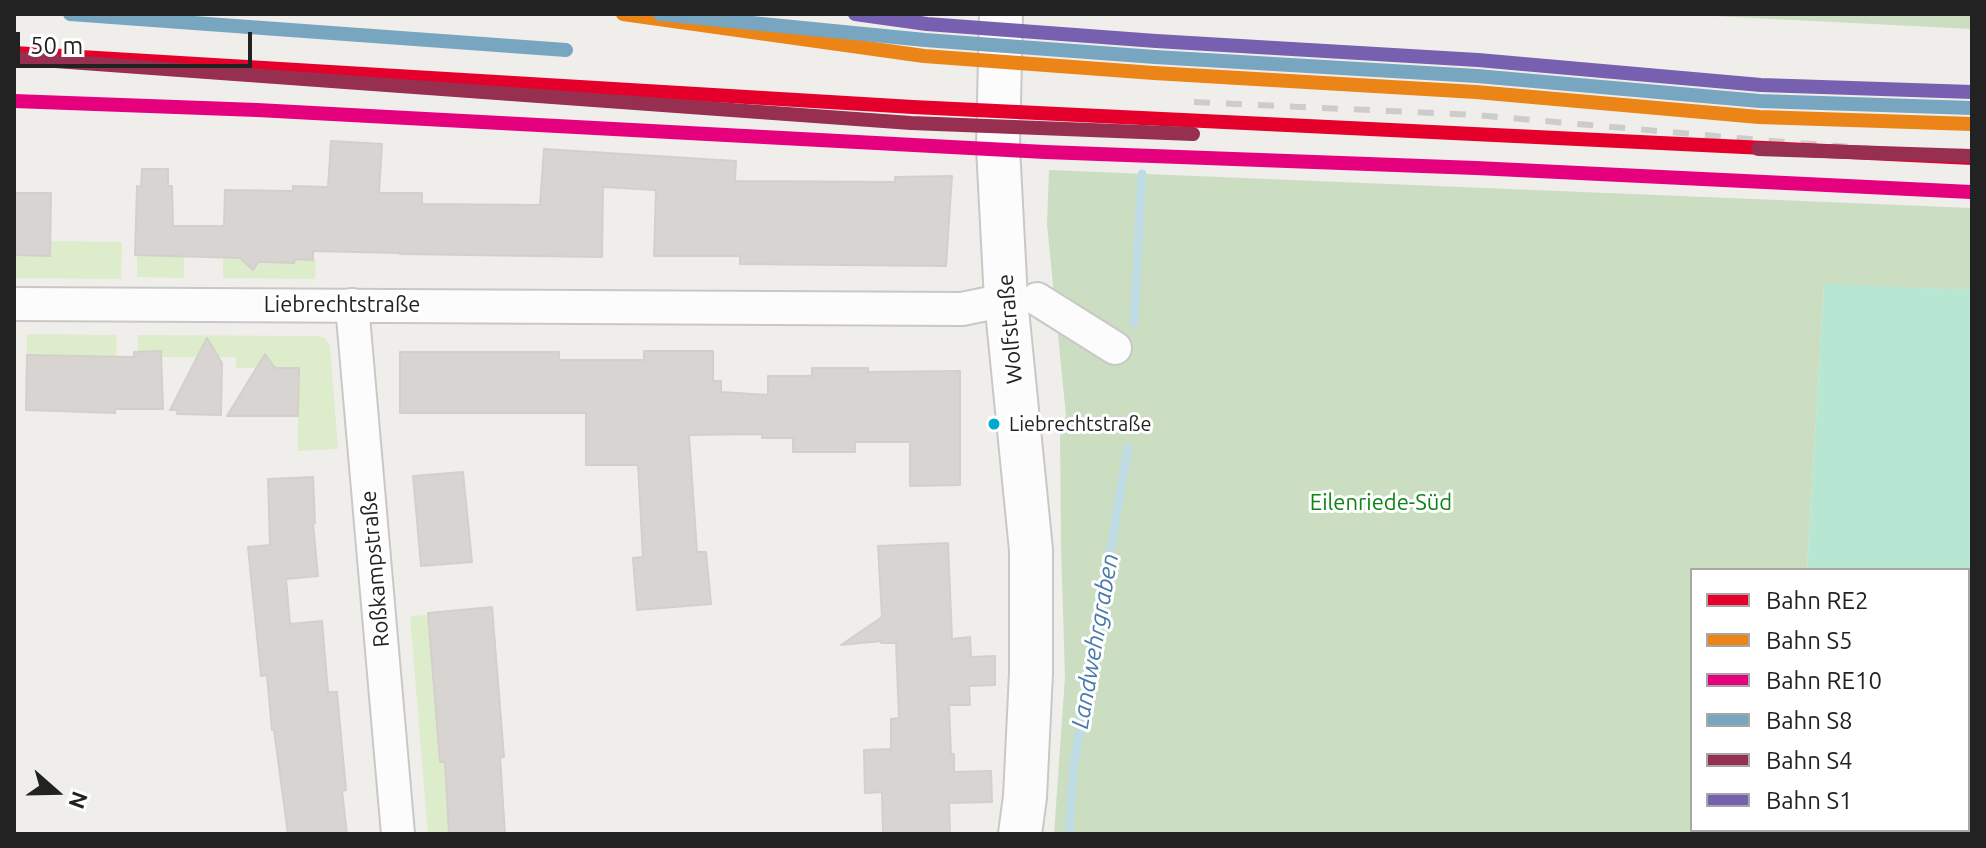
<!DOCTYPE html>
<html>
<head>
<meta charset="utf-8">
<style>
	body { margin:0 }
	#map { position:relative; width:1986px; height:848px; overflow:hidden; background:#f0eeeb; font-family:Ubuntu,sans-serif }
	canvas { display:block }
	.frame { position:absolute; inset:0; border:16px solid #222; pointer-events:none }
	.legend { position:absolute; left:1690px; top:568px; width:280px; height:264px; box-sizing:border-box; background:#fff; border:2px solid #a7a7a7; margin:0; padding:10px 14px; list-style:none; font-size:24px; color:#222 }
	.legend li { display:flex; align-items:center; gap:16px; height:40px }
	.legend b { width:40px; border:2px solid #a7a7a7 }
	.north { position:absolute; left:16px; top:752px; width:80px; height:80px; -webkit-text-stroke:6px #fff; paint-order:stroke; rotate:110deg; font-size:22px; font-weight:700; line-height:32px; text-align:center; color:#222 }
	.north::after { content:''; display:block; margin:auto; width:28px; height:36px; background:#222; clip-path:polygon(50% 0,100% 100%,50% 72%,0 100%) }
	.scale { position:absolute; left:16px; top:32px; width:236px; height:36px; box-sizing:border-box; border:4px solid #222; border-top:0; padding-left:10px; font-size:24px; line-height:28px; white-space:nowrap; color:#222; -webkit-text-stroke:6px #fff; paint-order:stroke }
</style>
</head>
<body>
<div id="map">
<canvas width="1986" height="848"></canvas>
<div class="frame"></div>
<ul class="legend">
<li><b style="height:10px;background:#e4002b"></b>Bahn RE2</li>
<li><b style="height:10px;background:#ec8518"></b>Bahn S5</li>
<li><b style="height:10px;background:#e5007d"></b>Bahn RE10</li>
<li><b style="height:10px;background:#78a6c0"></b>Bahn S8</li>
<li><b style="height:10px;background:#972f50"></b>Bahn S4</li>
<li><b style="height:10px;background:#7760b0"></b>Bahn S1</li>
</ul>
<div class="north">N</div>
<div class="scale">50 m</div>
</div>
<script>
const ctx = document.querySelector('canvas').getContext('2d');
ctx.lineJoin = 'round';
function fillPath(path, color) { ctx.fillStyle = color; ctx.fill(path, 'evenodd'); }
const poly = rows => new Path2D(rows.map(r => 'M' + r).join(''));
function trace(path, color, width, dash) { ctx.strokeStyle = color; ctx.lineWidth = width; ctx.lineCap = dash ? 'butt' : 'round'; ctx.setLineDash(dash || []); ctx.stroke(path); }
function write(font, color, halo, rows, align = 'center') {
  ctx.font = font + ' Ubuntu,sans-serif'; ctx.lineWidth = 6; ctx.setLineDash([]); ctx.textBaseline = 'middle'; ctx.strokeStyle = halo; ctx.fillStyle = color; for (const [text, x, y, turn = 0] of rows) {
    ctx.save(); ctx.translate(x, y); ctx.rotate((+turn || 0) * Math.PI / 180); ctx.textAlign = isNaN(turn) ? turn : align; if (halo) ctx.strokeText(text, 0, 0); ctx.fillText(text, 0, 0); ctx.restore();
  }
}
const grass = poly([
	[51,241,122,242,121,279,14,278,14,255,50,256],
	[137,255,184,256,184,278,137,277],
	[223,258,243,258,243,261,246,264,294,263,295,259,316,260,315,279,223,278],
	[27,334,117,335,116,356,27,355],
	[138,335,319,336,325,338,330,346,338,449,298,451,298,368,236,368,236,357,218,357,214,350,201,350,197,357,161,357,161,351,138,351],
	[428,615,462,760,446,789,449,834,428,834,410,616]
]);
const forest = poly([
	[1674,14,1972,14,1972,29],
	[1049,170,1972,208,1972,290,1824,285,1807,570,1692,570,1692,830,1968,830,1968,728,1972,728,1972,834,1054,834,1065,677,1061,546,1060,429,1066,416,1047,224]
]);
const pitch = poly([
	[1824,284,1972,290,1972,728,1968,728,1968,570,1807,570]
]);
const stream = poly([
	[1134,323,1142,174],
	[1069,834,1074,763,1128,448]
]);
const building = poly([
	[331,141,382,144,379,193,422,193,422,204,540,205,544,149,736,161,735,181,895,182,895,177,952,176,946,266,740,264,740,256,654,256,656,190,603,187,602,257,400,254,400,253,313,251,313,260,295,259,294,263,258,262,253,270,240,258,135,255,137,186,141,187,142,169,168,169,168,186,172,186,173,226,224,226,225,190,293,191,293,186,328,187,331,141],
	[14,193,51,193,50,256,14,255,14,193],
	[207,338,222,363,221,415,177,414,178,410,170,410,207,338],
	[161,351,163,409,115,409,115,413,26,410,27,355,134,357,134,352,161,351],
	[644,351,713,351,713,381,721,381,721,392,768,395,768,376,812,376,812,368,868,368,868,372,960,371,960,485,910,486,910,442,855,442,855,452,793,452,793,438,762,438,762,434,689,435,697,552,706,552,711,604,637,610,633,558,643,557,638,465,586,465,586,413,400,413,400,352,559,352,559,360,644,360,644,351],
	[265,354,275,368,299,368,298,416,227,416,265,354],
	[463,472,472,562,421,566,413,476,463,472],
	[313,477,315,523,313,523,318,576,286,579,290,624,322,621,328,692,337,692,346,790,342,791,347,834,288,834,274,730,272,730,267,675,261,676,248,547,270,545,268,479,313,477],
	[948,543,952,639,970,637,971,657,995,656,995,685,969,686,970,705,949,705,951,754,954,754,954,772,991,771,992,802,949,803,950,834,883,834,882,792,865,793,864,750,891,749,891,719,899,718,896,643,881,643,882,641,841,645,882,617,878,546,948,543],
	[492,607,504,757,500,757,505,834,449,834,445,762,440,762,428,613,492,607]
]);
const minor = poly([
	[1037,299,1115,348],
	[14,304,962,309,1006,300],
	[352,305,398,834]
]);
const tertiary = poly([
	[1001,14,998,147,1006,300,1031,550,1031,673,1025,797,1020,834]
]);
const rail = poly([
	[1194,102,1476,115,1772,141,1972,156]
]);
const rail1 = poly([
	[14,53,913,107,1972,158]
]);
const rail2 = poly([
	[623,14,924,56,1154,73,1476,92,1759,117,1972,124]
]);
const rail3 = poly([
	[14,101,257,110,1045,152,1476,168,1971,192]
]);
const rail4 = poly([
	[70,14,566,50],
	[660,14,925,40,1155,57,1477,76,1760,101,1972,108]
]);
const rail5 = poly([
	[14,58,911,123,1193,134],
	[1758,149,1971,156]
]);
const rail6 = poly([
	[855,14,927,24,1156,41,1478,60,1761,85,1972,92]
]);
const markers = [
	[994,424,7,"#00a9ce"]
];
const busNames = [
	["Liebrechtstraße",1009,424]
];
const streetNames = [
	["Liebrechtstraße",342,305],
	["Wolfstraße",1010,329,-95],
	["Roßkampstraße",375,569,-95]
];
const parkNames = [
	["Eilenriede-Süd",1381,503]
];
const waterNames = [
	["Landwehrgraben",1095,641,-80]
];
fillPath(grass, '#ddeccb');
fillPath(forest, '#cbdec1');
fillPath(pitch, '#b7e6d2');
trace(stream, '#bfdbe3', 9);
fillPath(building, '#d7d4d2');
trace(building, '#d3d0cc', 2);
trace(minor, '#c9c8c7', 36);
trace(tertiary, '#c9c8c7', 46);
trace(minor, '#fdfcfc', 32);
trace(tertiary, '#fdfcfc', 42);
trace(rail, '#ccc', 6, [16, 16]);
trace(rail1, '#e4002b', 14);
trace(rail2, '#ec8518', 14);
trace(rail3, '#e5007d', 14);
trace(rail4, '#78a6c0', 14);
trace(rail5, '#972f50', 14);
trace(rail6, '#7760b0', 14);
for (const [x, y, r, color] of markers) { const dot = new Path2D(); dot.arc(x, y, r, 0, 2 * Math.PI); ctx.fillStyle = color; ctx.fill(dot); trace(dot, '#fff', 3); }
write('20px', '#222', '#fff', busNames, 'left');
write('22px', '#222', '#fff', streetNames);
write('22px', '#0c8416', '#fff', parkNames);
write('italic 24px', '#4a7aab', '#fff', waterNames);
</script>
</body>
</html>
